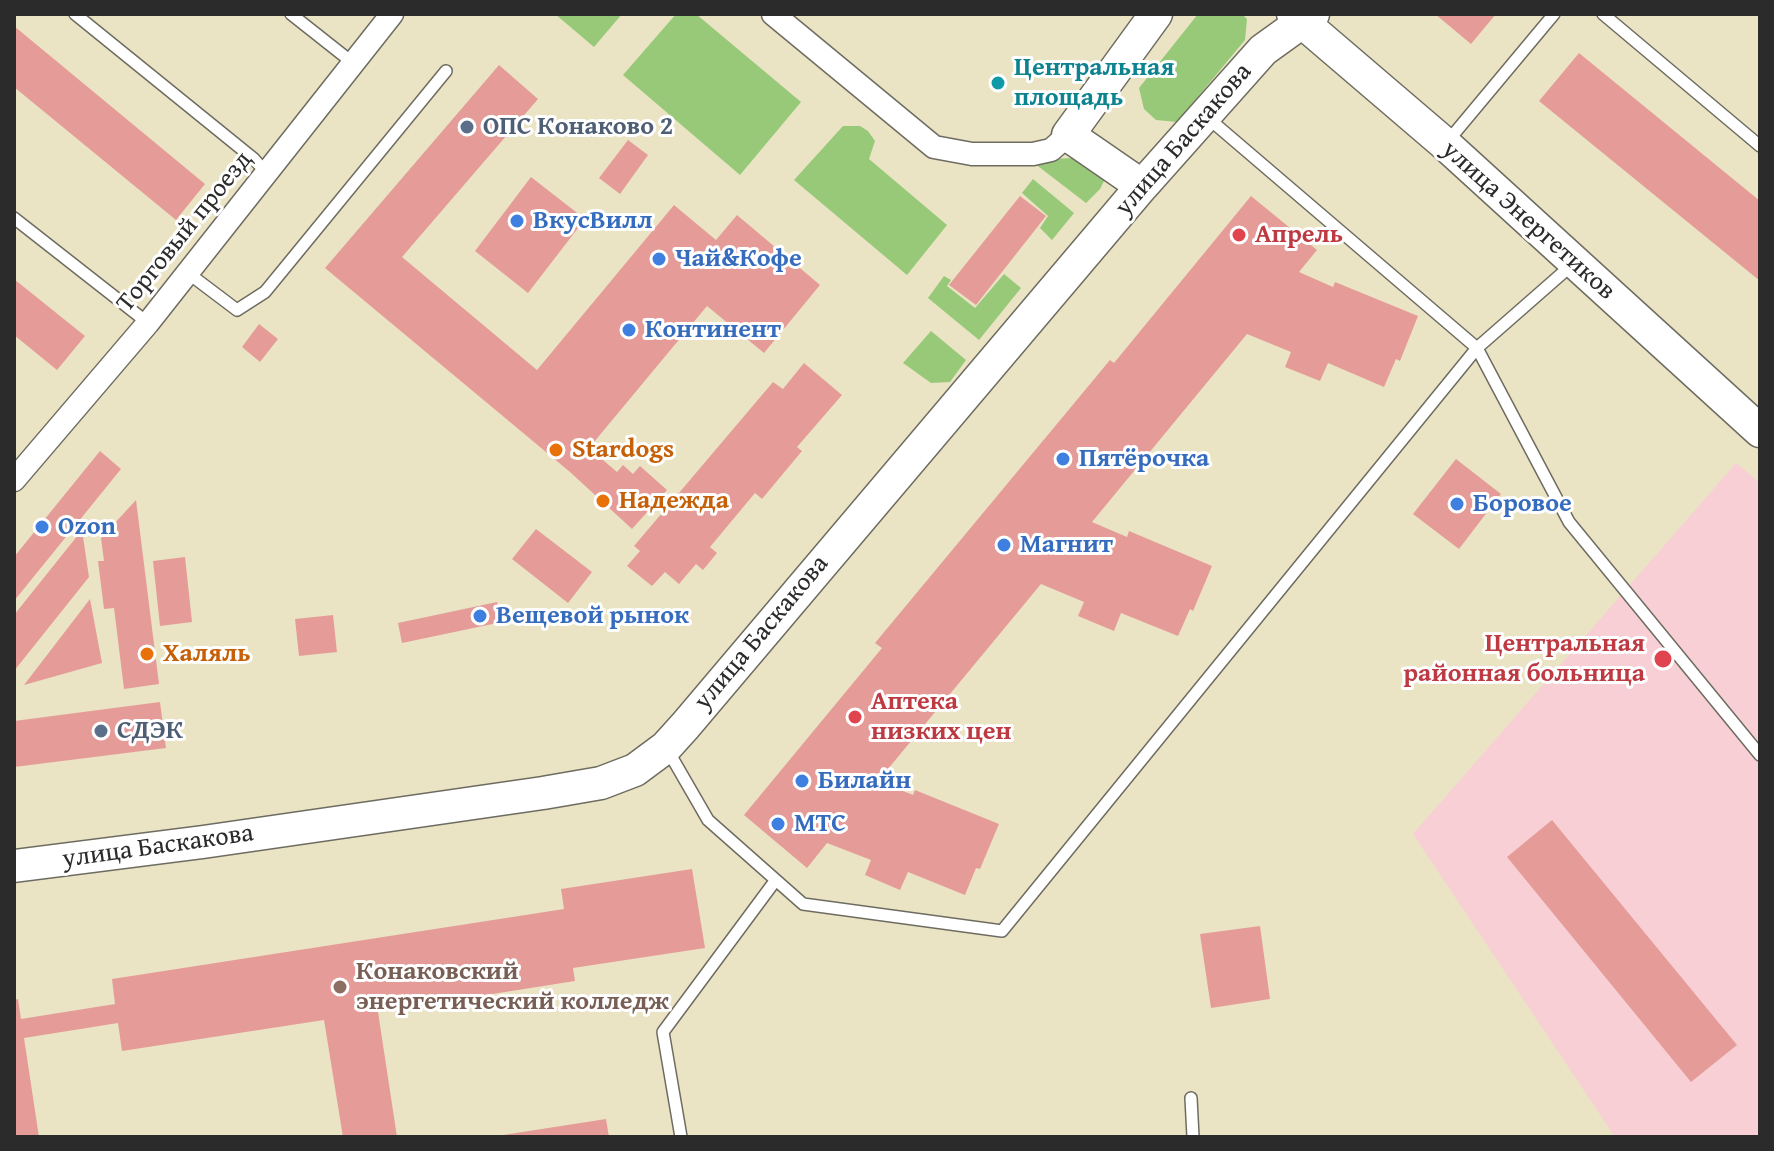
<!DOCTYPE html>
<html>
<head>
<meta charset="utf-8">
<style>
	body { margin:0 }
	#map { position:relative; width:1774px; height:1151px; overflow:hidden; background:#eae4c4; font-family:"Gentium Book Plus",serif }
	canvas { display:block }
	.frame { position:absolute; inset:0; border:16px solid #2b2b2b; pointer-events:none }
</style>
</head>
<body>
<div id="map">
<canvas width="1774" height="1151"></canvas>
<div class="frame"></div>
</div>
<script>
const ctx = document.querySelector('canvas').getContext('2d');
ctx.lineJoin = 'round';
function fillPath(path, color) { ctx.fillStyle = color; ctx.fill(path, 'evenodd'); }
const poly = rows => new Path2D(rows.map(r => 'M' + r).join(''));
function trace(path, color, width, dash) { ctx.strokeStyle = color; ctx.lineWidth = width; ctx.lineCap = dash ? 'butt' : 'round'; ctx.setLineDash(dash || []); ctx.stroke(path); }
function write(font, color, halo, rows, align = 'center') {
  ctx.font = font + ' "Gentium Book Plus",serif'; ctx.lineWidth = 6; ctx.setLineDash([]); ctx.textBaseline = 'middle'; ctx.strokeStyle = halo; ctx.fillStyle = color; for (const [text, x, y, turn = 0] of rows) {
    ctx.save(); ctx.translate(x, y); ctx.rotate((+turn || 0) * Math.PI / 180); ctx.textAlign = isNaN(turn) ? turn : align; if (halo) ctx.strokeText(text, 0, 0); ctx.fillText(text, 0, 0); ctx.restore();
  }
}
const built = poly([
	[1736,463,1760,483,1760,1137,1615,1137,1413,834]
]);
const green = poly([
	[555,14,622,14,594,47],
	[676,14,696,14,801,102,740,175,623,75],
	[1198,14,1242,14,1247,19,1245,40,1177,122,1156,120,1144,109,1139,88],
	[843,126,860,126,868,131,875,141,869,159,947,225,907,275,794,180],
	[1073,158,1105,179,1100,189,1086,203,1030,160],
	[1033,179,1074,213,1052,240,1040,228,1048,216,1022,193],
	[1004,274,1021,288,979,340,928,298,944,276,951,280,947,286,975,308],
	[931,331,966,360,950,382,931,383,903,363]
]);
const building = poly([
	[1435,14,1496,14,1471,44],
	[14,26,205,184,176,220,14,87],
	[1579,53,1760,201,1760,281,1539,101],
	[499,65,538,99,402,257,537,370,674,205,716,240,737,215,820,285,764,353,707,306,589,448,617,472,623,465,633,474,640,466,667,490,632,529,570,472,325,268],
	[628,140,648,155,620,194,599,178],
	[531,177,585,219,528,293,475,251],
	[1020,196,1046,216,976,305,949,285],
	[1251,196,1317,250,1299,272,1333,287,1335,282,1418,316,1400,361,1396,359,1384,387,1328,363,1320,381,1285,367,1291,352,1247,334,1092,522,1127,537,1129,531,1212,566,1193,611,1190,609,1178,636,1121,613,1114,631,1078,616,1084,602,1041,584,878,781,913,795,915,790,999,824,980,869,976,868,965,895,908,872,900,890,865,875,871,860,827,843,807,868,744,815,882,648,875,643,1110,360,1114,363],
	[14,279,85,336,57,370,14,335],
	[259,324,278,339,260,362,242,347],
	[804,363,842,395,797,447,802,451,762,499,755,493,710,547,717,553,703,570,696,564,679,584,665,572,652,586,627,566,640,551,634,546,773,382,783,389],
	[100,451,121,469,14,601,14,557],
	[1456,459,1501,494,1459,549,1413,514],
	[136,500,159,684,124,689,114,608,104,609,98,561,104,561,101,538],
	[536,529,592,572,568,603,512,559],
	[82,530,89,577,14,671,14,615],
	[185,557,192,622,160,626,153,561],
	[90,599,102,663,24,685],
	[497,602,502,622,402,643,398,623],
	[333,615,337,652,299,656,295,619],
	[160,702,166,748,14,767,14,721],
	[1552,820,1737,1045,1691,1082,1507,857],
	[692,869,705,948,573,968,575,981,378,1012,397,1137,343,1137,324,1020,122,1051,118,1023,24,1038,39,1137,14,1137,14,1000,18,999,21,1019,115,1004,112,979,564,909,561,889],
	[1260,926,1270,999,1211,1008,1200,934],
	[606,1119,609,1137,503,1137,503,1135]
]);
const lane = poly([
	[75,14,254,159,268,175],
	[291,14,353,63],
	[1603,14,1760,146],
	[1208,118,1477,348,1569,522,1760,755],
	[1448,141,1554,14],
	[14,218,148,323],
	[188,273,237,310,265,292,446,71],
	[667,749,708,820,803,904,1002,931,1477,348,1574,263],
	[1191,1098,1193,1137],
	[681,1137,663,1032,775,881]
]);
const street = poly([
	[773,14,934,147,972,154,1033,154,1051,150,1068,135],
	[14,480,148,323,392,14]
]);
const secondary = poly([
	[1293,14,1445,144,1760,431],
	[1142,186,1068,135,1156,14],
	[14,866,203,842,543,793,601,783,635,770,666,747,685,726,1142,186,1263,50,1313,14]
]);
const markers = [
	[998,83,8,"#0f9aa8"],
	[467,127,8,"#5c6f8a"],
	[517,221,8,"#3f7fe0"],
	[1239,235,8,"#e0444e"],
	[659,259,8,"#3f7fe0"],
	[629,330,8,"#3f7fe0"],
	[556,450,8,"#e8710a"],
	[1063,459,8,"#3f7fe0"],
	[603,501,8,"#e8710a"],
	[1457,504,8,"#3f7fe0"],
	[42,527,8,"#3f7fe0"],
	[1004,545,8,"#3f7fe0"],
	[480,616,8,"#3f7fe0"],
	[147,654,8,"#e8710a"],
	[1663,659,10,"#e0444e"],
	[855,717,8,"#e0444e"],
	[101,731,8,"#5c6f8a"],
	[802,781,8,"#3f7fe0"],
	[778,824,8,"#3f7fe0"],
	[340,987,8,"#8d6e63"]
];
const cultureNames = [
	["Центральная",1014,68],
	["площадь",1014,98]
];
const serviceNames = [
	["ОПС Конаково 2",483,127],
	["СДЭК",117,731]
];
const streetNames = [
	["улица Баскакова",1184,140,-49],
	["улица Энергетиков",1528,221,42],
	["Торговый проезд",185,232,-51],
	["улица Баскакова",762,633,-50],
	["улица Баскакова",158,847,-8]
];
const shopNames = [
	["ВкусВилл",533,221],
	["Чай&Кофе",675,259],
	["Континент",645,330],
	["Пятёрочка",1079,459],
	["Боровое",1473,504],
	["Ozon",58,527],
	["Магнит",1020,545],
	["Вещевой рынок",496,616],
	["Билайн",818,781],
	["МТС",794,824]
];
const healthNames = [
	["Апрель",1255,235],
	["Центральная",1645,644,"right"],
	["районная больница",1645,674,"right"],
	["Аптека",871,702],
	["низких цен",871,732]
];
const foodNames = [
	["Stardogs",572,450],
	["Надежда",619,501],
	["Халяль",163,654]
];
const educationNames = [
	["Конаковский",356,972],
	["энергетический колледж",356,1002]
];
fillPath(built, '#f7cfd5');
fillPath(green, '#97c979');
fillPath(building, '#e59c99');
trace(lane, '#6e6c61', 14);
trace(street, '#6e6c61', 25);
trace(secondary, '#6e6c61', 35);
trace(lane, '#fff', 11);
trace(street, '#fff', 22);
trace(secondary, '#fff', 32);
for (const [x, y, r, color] of markers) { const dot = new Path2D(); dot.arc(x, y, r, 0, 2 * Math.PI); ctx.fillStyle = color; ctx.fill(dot); trace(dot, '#fff', 3); }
write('bold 26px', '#0d838f', '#fff', cultureNames, 'left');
write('bold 26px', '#4e5e75', '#fff', serviceNames, 'left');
write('26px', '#2b2b2b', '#fff', streetNames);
write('bold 26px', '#366cbe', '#fff', shopNames, 'left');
write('bold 26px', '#be3a42', '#fff', healthNames, 'left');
write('bold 26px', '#c56008', '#fff', foodNames, 'left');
write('bold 26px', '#785e54', '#fff', educationNames, 'left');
</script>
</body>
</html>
